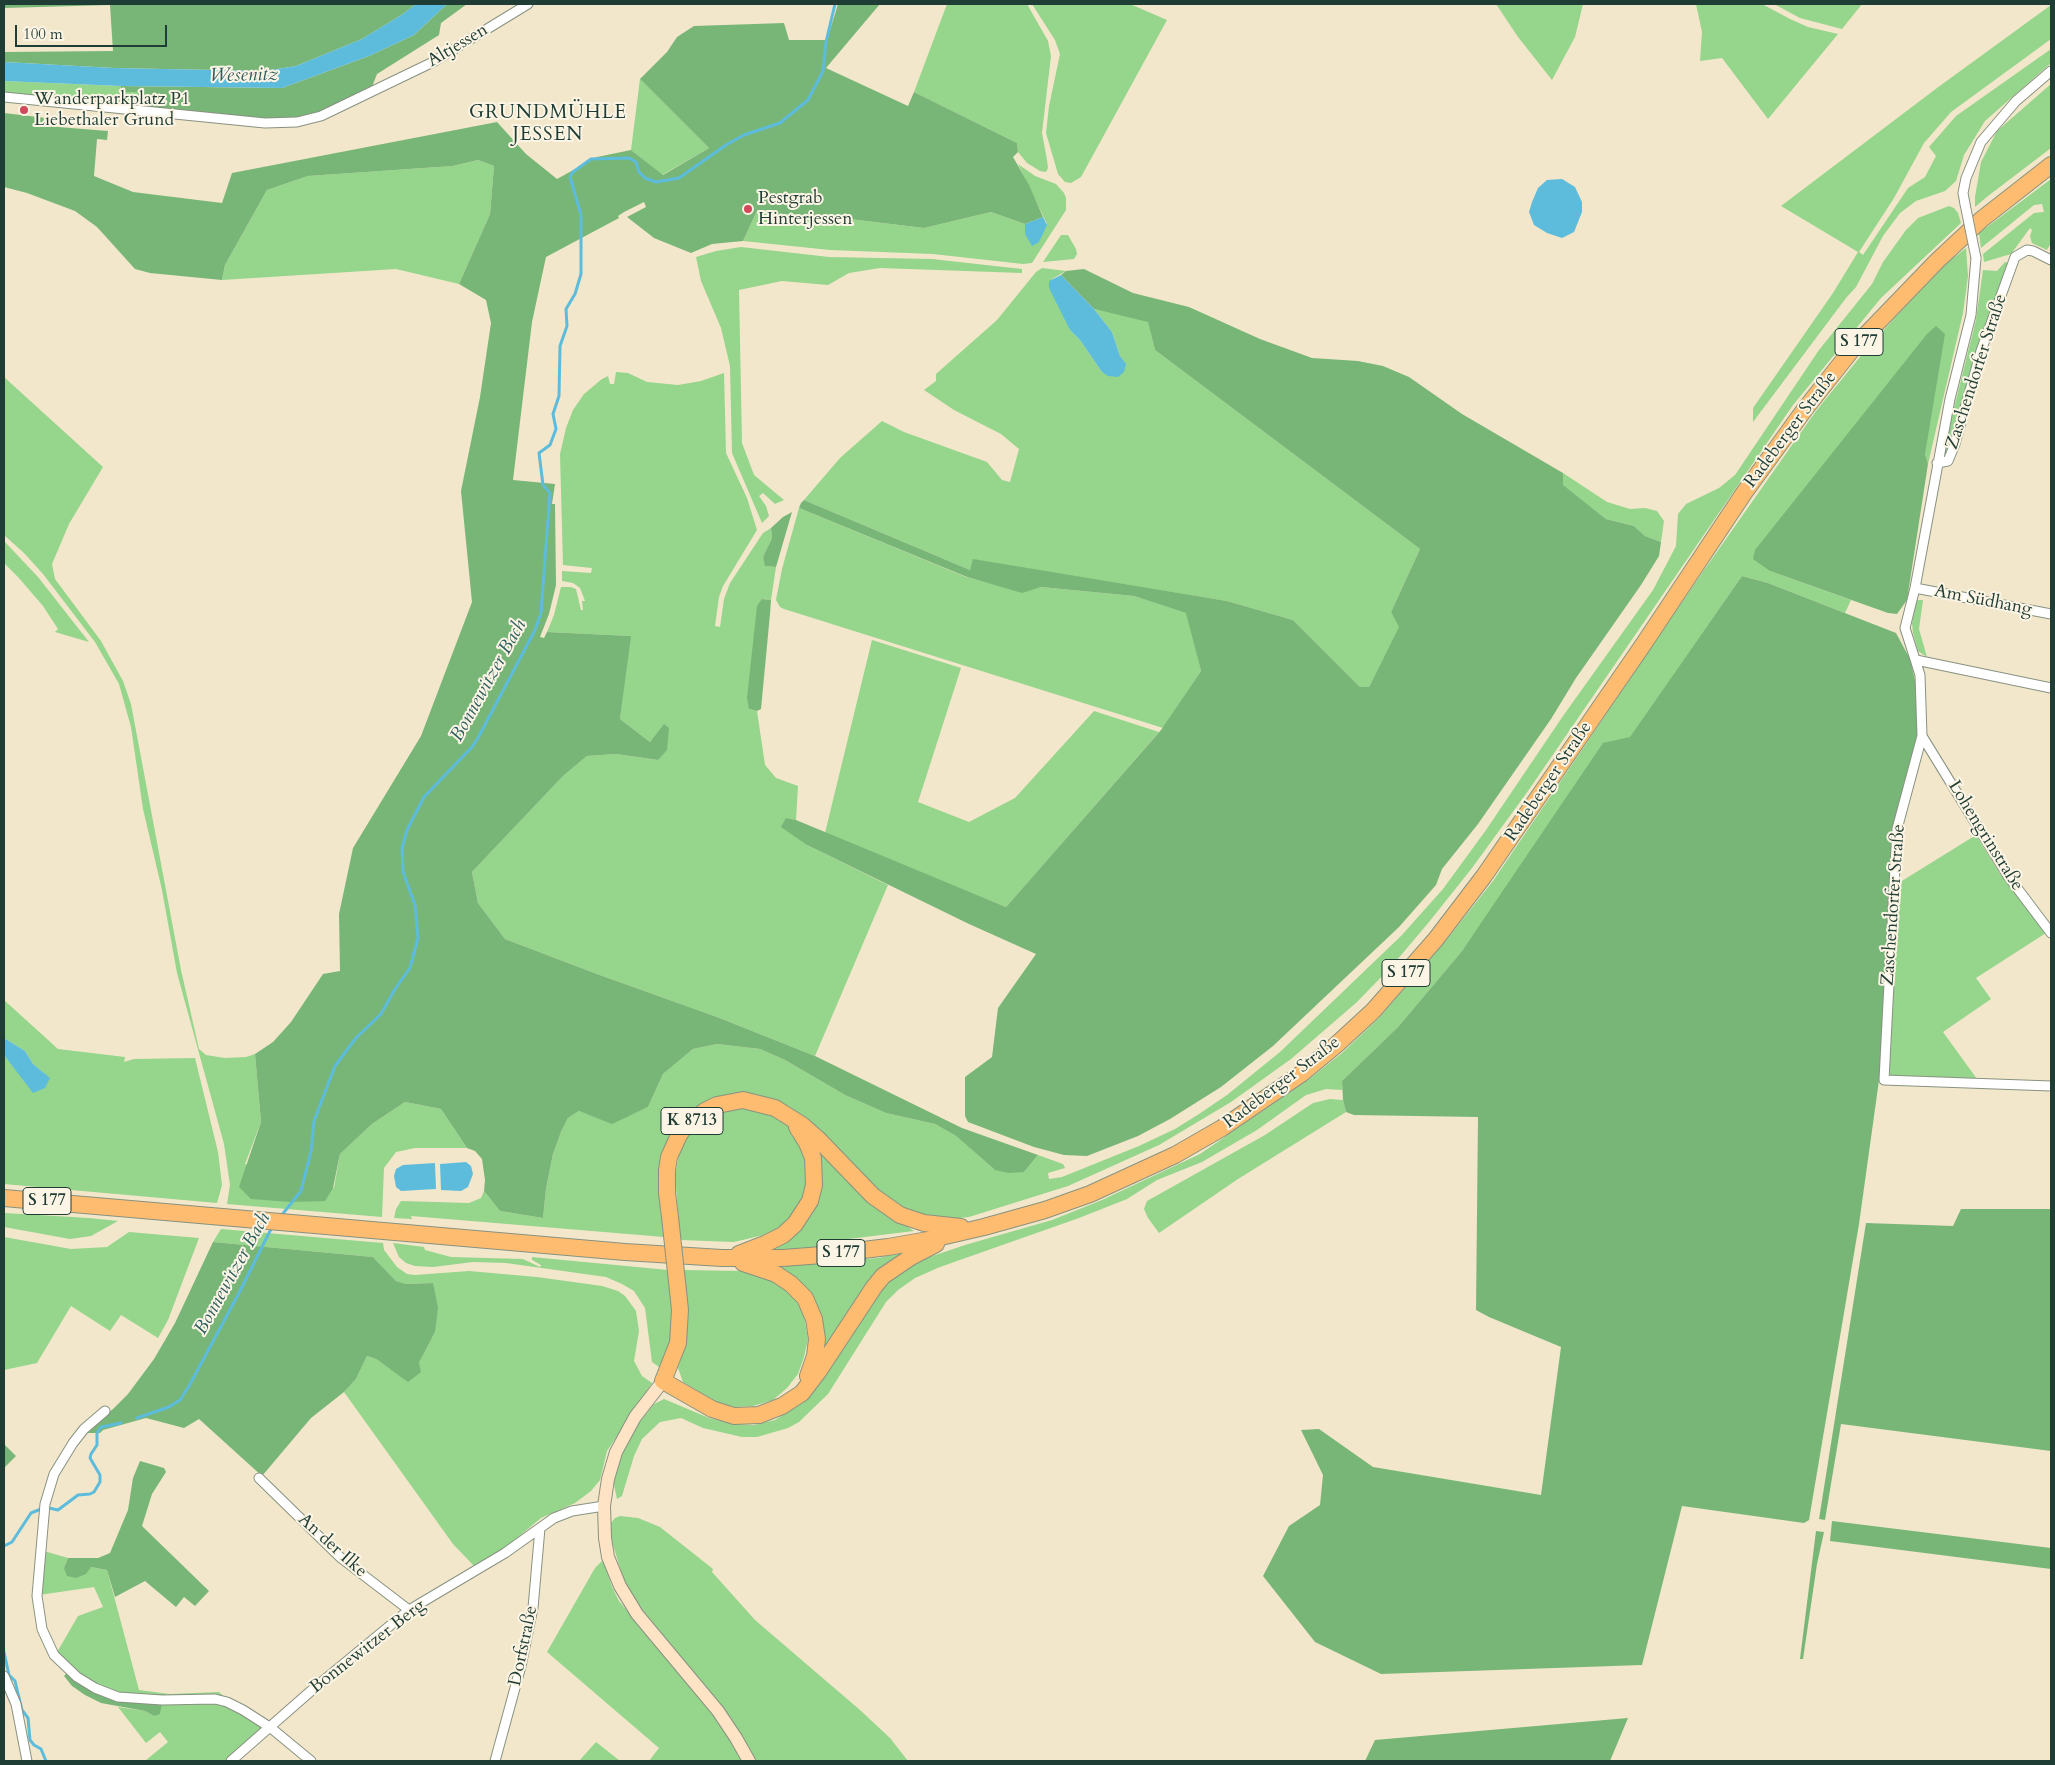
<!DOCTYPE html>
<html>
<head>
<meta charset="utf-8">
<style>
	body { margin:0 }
	#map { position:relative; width:2055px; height:1765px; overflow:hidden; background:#f2e7cb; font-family:Cardo,serif }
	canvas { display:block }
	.frame { position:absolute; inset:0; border:5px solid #1f3d34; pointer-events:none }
	.scale { position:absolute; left:15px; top:25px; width:152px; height:22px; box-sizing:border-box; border:2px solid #1f3d34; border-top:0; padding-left:6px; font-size:15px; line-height:18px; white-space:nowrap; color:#1f3d34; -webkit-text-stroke:4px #fcf5e5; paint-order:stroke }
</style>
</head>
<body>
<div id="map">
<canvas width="2055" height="1765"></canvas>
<div class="frame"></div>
<div class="scale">100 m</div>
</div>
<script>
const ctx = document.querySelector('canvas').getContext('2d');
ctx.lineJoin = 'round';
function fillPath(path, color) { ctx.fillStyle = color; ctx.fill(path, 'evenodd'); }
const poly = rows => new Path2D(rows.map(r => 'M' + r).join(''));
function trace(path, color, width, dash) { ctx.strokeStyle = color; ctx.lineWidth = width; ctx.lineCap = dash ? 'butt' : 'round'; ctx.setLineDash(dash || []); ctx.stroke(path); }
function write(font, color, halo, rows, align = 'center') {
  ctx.font = font + ' Cardo,serif'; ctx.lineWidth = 4; ctx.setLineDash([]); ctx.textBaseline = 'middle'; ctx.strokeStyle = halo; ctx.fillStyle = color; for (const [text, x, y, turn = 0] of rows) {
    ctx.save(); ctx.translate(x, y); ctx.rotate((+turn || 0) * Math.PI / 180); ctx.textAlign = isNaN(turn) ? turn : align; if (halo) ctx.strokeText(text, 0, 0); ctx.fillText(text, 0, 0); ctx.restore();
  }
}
const green = poly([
	[947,4,1027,4,1048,41,1051,56,1042,133,1047,160,1048,168,1046,172,1040,171,1027,163,1018,152,1017,143,914,92],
	[1032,4,1130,4,1167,20,1081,177,1071,183,1065,182,1058,174,1046,133,1049,106,1060,54,1055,40],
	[1496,4,1583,4,1575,37,1552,80,1518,37],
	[1696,4,1762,4,1790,19,1808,27,1838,34,1768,119,1722,58,1700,61,1702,32],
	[1774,4,1862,4,1842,29,1800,18],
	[2051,5,2051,39,1951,112,1924,143,1894,198,1859,252,1863,255,1908,188,1925,177,1936,156,1929,147,1956,116,2051,49,2051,63,1985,121,1964,155,1956,181,1945,191,1916,201,1900,213,1883,236,1856,287,1846,298,1753,422,1753,408,1833,293,1858,252,1781,206,1937,88],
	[640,79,709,148,662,175,631,150],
	[4,81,121,86,120,92,139,92,138,106,6,93,4,93],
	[2051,84,2051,148,1988,196,1975,207,1975,197,1981,162,1997,131],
	[478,160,494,166,490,214,459,284,396,269,222,280,225,265,267,190,308,176,453,166],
	[1018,164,1035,176,1056,184,1064,193,1066,198,1066,210,1032,263,1023,264,933,254,830,250,743,241,756,213,825,216,924,228,991,212,1025,224,1025,234,1047,224],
	[2051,179,2051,243,2047,250,2032,243,2030,236,2032,230,2030,228,2011,254,1984,262,1983,254,2034,213,2044,212,2042,204,2034,205,1981,248,1979,233],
	[1949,206,1954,208,1958,213,1961,223,1881,298,1793,405,1528,791,1472,868,1429,922,1391,967,1357,1002,1291,1059,1231,1102,1159,1145,1068,1186,969,1217,941,1220,907,1210,891,1202,810,1122,790,1107,761,1096,745,1095,686,1117,660,1192,664,1237,411,1216,412,1219,394,1218,396,1209,401,1201,469,1203,481,1198,484,1191,500,1211,543,1218,546,1189,553,1154,561,1132,568,1118,579,1111,612,1123,648,1107,663,1074,693,1049,717,1044,760,1049,785,1060,845,1095,886,1113,935,1124,956,1136,995,1170,1024,1172,1038,1155,1063,1164,1065,1168,1048,1173,1049,1179,1062,1177,1139,1146,1175,1129,1199,1114,1227,1095,1280,1052,1401,936,1443,889,1486,830,1563,716,1653,590,1676,546,1678,514,1686,504,1719,488,1735,475,1819,350,1872,284,1883,262,1906,230,1918,218],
	[1061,235,1068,235,1076,249,1077,254,1074,259,1043,262],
	[741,247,829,257,932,259,1022,269,1022,273,880,268,849,273,828,285,782,281,739,290,742,443,754,475,784,500,775,504,763,493,759,496,766,506,769,516,762,523,732,453,730,366,721,328,701,281,696,257,716,251],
	[1966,248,1968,276,1963,313,1928,464,1925,454,1770,571,1851,600,1845,613,1768,583,1742,576,1630,738,1502,894,1462,951,1398,1027,1342,1081,1342,1090,1326,1089,1306,1095,1257,1130,1202,1162,1157,1180,1127,1199,1079,1218,940,1267,915,1278,898,1290,886,1302,828,1394,799,1422,788,1428,757,1437,742,1437,703,1428,681,1418,660,1422,642,1439,634,1456,622,1496,617,1499,613,1480,623,1452,634,1429,654,1404,664,1399,709,1418,734,1424,754,1425,775,1420,804,1402,815,1389,882,1287,909,1264,965,1245,1052,1220,1102,1200,1200,1154,1308,1080,1342,1053,1379,1018,1444,943,1493,881,1702,573,1816,411,1864,352,1901,311,1947,263],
	[2005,262,2008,263,1945,456,1942,456,1976,320,1983,270,1997,271],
	[1042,268,1066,271,1052,279,1070,330,1080,340,1102,372,1125,364,1120,356,1112,332,1094,309,1148,321,1155,350,1420,549,1391,612,1400,626,1369,687,1360,687,1293,620,1227,601,974,560,970,570,804,500,840,458,882,421,904,432,987,462,1002,480,1010,482,1019,449,1001,434,954,410,924,390,936,381,936,374,997,320,1036,272],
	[616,372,628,373,647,382,678,385,701,381,724,373,726,453,747,498,757,530,723,586,719,597,715,626,720,627,724,599,730,583,763,533,771,528,772,538,763,557,766,566,776,567,771,600,762,599,749,709,757,711,765,765,776,778,798,786,796,820,786,818,807,845,888,885,815,1056,717,1017,597,974,505,939,478,903,472,872,563,776,587,756,616,754,658,760,664,725,650,742,620,719,630,636,547,632,554,615,561,587,571,587,576,589,581,610,583,610,582,601,585,601,580,588,573,583,562,581,562,571,591,573,592,568,563,565,560,454,566,428,573,410,584,394,602,379,608,376,610,384,614,384],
	[4,377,103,467,69,524,52,564,55,579,101,641,123,681,131,704,181,970,199,1049,206,1055,225,1058,246,1057,255,1054,261,1122,245,1164,334,1188,340,1154,372,1124,405,1102,441,1109,467,1148,415,1148,396,1152,384,1168,382,1217,227,1204,230,1185,224,1144,177,973,162,890,143,809,131,727,119,684,95,642,43,574,24,553,4,535],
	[1563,473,1607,502,1630,509,1645,508,1657,511,1664,521,1661,542,1645,536,1634,526,1606,519,1562,485],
	[799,508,966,577,1022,592,1041,587,1134,596,1187,613,1201,671,1163,728,784,609,780,607,776,600,782,569],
	[4,541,38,577,89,642,55,632,58,629,43,606,18,577,4,563],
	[1916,600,1923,600,1919,629,1927,657,1918,651,1913,633,1912,623],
	[872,640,961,668,918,802,969,822,1015,798,1094,711,1159,732,1006,907,825,833],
	[1976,835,2000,874,2046,933,1976,978,1991,999,1943,1032,1977,1079,1889,1076,1887,1075,1897,884],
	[4,1000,58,1049,125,1057,124,1062,134,1059,195,1058,218,1152,222,1185,217,1203,4,1184,4,1055,17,1071,45,1074,33,1064,25,1051,4,1038],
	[1330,1099,1343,1100,1346,1112,1238,1179,1159,1233,1148,1218,1144,1209,1147,1201,1265,1135,1313,1103],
	[752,1107,778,1118,790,1127,805,1156,806,1186,803,1200,791,1219,772,1233,734,1242,680,1240,675,1175,679,1155,684,1141,694,1129,710,1116,726,1109],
	[813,1144,905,1225,914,1231,832,1241,824,1248,766,1251,800,1230,811,1216,817,1202],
	[4,1213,89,1218,118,1221,91,1236,70,1239,4,1227],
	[221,1229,383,1243,384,1250,397,1267,407,1274,415,1275,469,1271,537,1277,602,1286,618,1291,625,1296,636,1311,639,1331,634,1361,642,1376,652,1383,607,1451,600,1480,591,1491,575,1503,541,1518,505,1548,474,1566,453,1544,344,1392,356,1379,367,1356,376,1359,390,1369,419,1363,435,1332,433,1283,406,1284,396,1281,373,1257,213,1242],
	[129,1232,199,1238,168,1320,158,1338,121,1315,110,1331,71,1306,37,1363,4,1370,4,1237,71,1249,107,1247],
	[393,1243,424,1247,425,1250,451,1257,523,1259,540,1267,541,1265,532,1260,532,1257,668,1270,672,1309,672,1340,663,1366,659,1367,652,1362,645,1308,634,1291,622,1284,606,1277,506,1263,473,1262,433,1267,415,1266,406,1263,399,1257],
	[902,1253,902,1255,822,1357,823,1337,775,1267,878,1258],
	[683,1270,740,1271,767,1278,777,1283,795,1298,804,1316,808,1339,804,1357,798,1374,787,1388,773,1400,753,1406,734,1407,717,1402,683,1382,678,1368,687,1340,687,1311],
	[620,1516,638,1518,660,1527,713,1569,712,1572,755,1620,860,1710,890,1738,908,1761,755,1761,722,1708,640,1607,624,1581,610,1535,611,1523,615,1518],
	[44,1551,68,1558,64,1568,91,1567,107,1570,139,1690,170,1694,219,1692,228,1700,118,1695,79,1675,56,1654,78,1616,103,1607,94,1587,39,1595],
	[603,1560,612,1587,619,1601,713,1714,729,1737,742,1761,649,1761,659,1748,547,1652,595,1568],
	[195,1701,226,1704,261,1725,261,1730,225,1761,145,1761,168,1742,160,1732,146,1743,118,1707,145,1711,154,1716,162,1703],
	[596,1742,620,1761,579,1761]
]);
const forest = poly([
	[4,4,416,4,403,14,362,39,296,66,265,71,114,68,4,62,4,52,113,51,110,5,4,8],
	[447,4,467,4,441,23,439,35,377,74,372,87,320,112,297,118,266,119,138,106,138,92,120,92,121,86,282,88,369,56,414,35],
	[838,4,880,4,826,68,908,106,914,92,1017,143,1018,152,1013,157,1029,185,1043,217,1025,224,991,212,924,228,825,216,756,213,743,241,712,244,691,253,654,238,627,217,646,207,644,202,624,212,618,216,619,218,546,257,532,322,513,480,555,484,552,504,555,504,556,585,549,614,540,637,544,638,547,632,631,636,620,719,650,742,664,724,669,728,667,750,658,760,616,754,587,756,563,776,472,872,478,903,505,939,597,974,717,1017,815,1056,962,1128,1038,1155,1024,1172,1008,1173,995,1170,956,1136,935,1124,886,1113,845,1095,785,1060,760,1049,717,1044,693,1049,663,1074,648,1107,612,1124,579,1111,568,1118,561,1132,553,1154,546,1189,543,1218,500,1211,484,1191,485,1180,482,1159,475,1151,467,1148,441,1109,405,1102,372,1124,340,1154,333,1188,325,1201,290,1202,251,1199,239,1187,261,1122,255,1054,273,1042,291,1022,323,974,340,971,339,914,353,848,421,736,472,602,461,491,480,397,491,323,486,300,459,284,490,214,494,166,478,160,453,166,308,176,267,190,225,265,222,280,150,273,135,269,97,227,75,211,27,193,4,187,4,113,46,118,46,126,108,131,107,140,97,139,94,176,133,192,222,203,232,173,497,122,526,154,557,179,597,157,631,150,663,175,709,148,640,79,667,52,677,37,694,26,784,23,789,40,827,40],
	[1084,269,1133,293,1189,307,1260,339,1312,358,1358,361,1383,366,1409,377,1462,414,1563,473,1563,485,1606,519,1634,526,1645,536,1661,542,1659,556,1641,585,1576,678,1551,719,1478,824,1442,869,1436,885,1399,927,1273,1046,1221,1087,1170,1119,1138,1136,1087,1156,1064,1155,1034,1147,968,1122,965,1116,965,1077,992,1057,998,1008,1036,954,969,924,807,845,781,827,786,818,796,820,1006,907,1161,730,1201,671,1186,613,1134,596,1041,587,1022,593,967,577,799,508,801,503,804,500,970,570,973,559,1227,601,1293,620,1360,687,1369,687,1399,627,1391,612,1420,549,1155,350,1148,322,1094,309,1061,275,1066,271],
	[1936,326,1945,334,1925,454,1928,464,1907,600,1897,614,1888,613,1770,571,1753,559,1755,550,1927,334],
	[792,512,776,567,765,566,763,557,772,538,771,528,783,517],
	[1742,576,1768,583,1896,633,1910,659,1918,693,1918,733,1895,829,1880,1073,1859,1224,1809,1520,1804,1523,1682,1506,1642,1665,1381,1674,1315,1642,1263,1576,1289,1526,1320,1505,1323,1475,1301,1430,1319,1429,1373,1467,1541,1495,1561,1347,1489,1317,1476,1310,1478,1117,1354,1115,1346,1112,1343,1100,1342,1081,1398,1027,1462,951,1603,743,1630,737],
	[762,599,771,600,770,614,761,709,757,711,749,709,747,698,757,606],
	[1961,1209,2051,1209,2051,1451,1841,1424,1825,1520,1819,1519,1866,1223,1953,1226],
	[213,1242,373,1257,396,1281,406,1284,433,1283,438,1308,435,1332,419,1363,421,1372,408,1382,376,1359,367,1356,356,1379,344,1392,311,1418,262,1476,199,1419,184,1428,146,1418,103,1430,100,1433,83,1433,113,1409,128,1394,154,1359,175,1323],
	[4,1444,16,1456,4,1468],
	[140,1461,164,1468,166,1472,152,1494,142,1526,209,1591,195,1606,184,1597,176,1607,145,1581,115,1597,107,1570,91,1567,86,1574,76,1578,67,1576,64,1568,68,1558,98,1558,110,1553,128,1510,133,1478],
	[1832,1521,2051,1548,2051,1569,1830,1541],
	[1816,1531,1824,1532,1817,1564,1803,1659,1800,1659],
	[68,1672,93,1690,162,1703,160,1714,154,1716,145,1711,101,1703,85,1695,72,1686,64,1676],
	[1628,1718,1610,1761,1365,1761,1375,1740]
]);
const water = poly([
	[416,4,447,4,414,35,369,56,282,88,121,86,4,81,4,62,114,68,265,71,296,66,362,39,403,14],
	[1562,179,1575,187,1582,202,1582,212,1574,232,1562,238,1547,233,1534,225,1529,212,1532,202,1538,188,1547,180],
	[1043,217,1047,225,1039,242,1032,246,1025,234,1025,224],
	[1061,275,1094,309,1112,332,1120,356,1126,364,1124,372,1118,377,1108,376,1102,372,1080,340,1070,330,1049,288,1049,281],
	[4,1038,25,1051,33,1064,50,1078,45,1088,33,1093,4,1055],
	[466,1162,471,1166,473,1174,468,1187,461,1191,441,1190,440,1164],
	[435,1163,436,1189,401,1191,396,1187,394,1176,396,1169,403,1165]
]);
const stream = poly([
	[281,1216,301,1191,311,1151,314,1121,335,1066,356,1038,381,1014,395,989,410,968,418,938,415,905,403,872,402,848,407,830,424,797,472,747,478,738,535,630,541,613,550,493,543,485,539,453,550,445,556,429,553,414,559,396,560,346,567,326,566,309,575,294,581,274,581,215,570,177,573,172,591,159,629,158,636,162,639,172,645,178,656,182,679,178,726,145,744,135,780,123,808,100,823,71,826,42,835,4],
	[137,1418,169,1407,180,1400,189,1386,239,1293,272,1227],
	[49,1508,58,1510,78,1495,90,1494,94,1492,100,1482,100,1475,90,1458,91,1454,97,1445,97,1433,101,1427,121,1423],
	[4,1546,12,1542,31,1513,41,1509],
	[4,1652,9,1675,15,1681,22,1710,28,1718,30,1740,34,1745,41,1749,46,1761]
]);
const street = poly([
	[4,97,265,123,297,122,321,116,433,62,528,4],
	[1965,204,1963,193,1966,178,1981,142,2016,101,2051,71],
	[1976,258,1971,315,1950,399,1915,588,1905,628,1920,675,1922,736,1897,829,1884,1080,2051,1086],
	[1937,463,1948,461,1955,444,1981,351,2015,257,2027,250,2033,251,2051,260],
	[1915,588,2051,614],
	[1916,660,2051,688],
	[1922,736,2008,876,2051,933],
	[105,1411,84,1429,73,1443,54,1474,45,1504,37,1596,42,1629,54,1655,77,1677,95,1688,118,1697,162,1700,215,1699,227,1702,243,1710,271,1728,311,1761],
	[259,1478,341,1558,409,1610],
	[4,1676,16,1704,27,1761],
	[231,1761,312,1690,409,1610,505,1553,554,1518,572,1511,604,1506],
	[495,1761,521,1666,533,1608,540,1528]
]);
const secondary = poly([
	[663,1381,635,1417,616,1452,608,1479,604,1506,605,1538,608,1557,620,1586,637,1614,718,1711,736,1738,749,1761]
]);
const highway = poly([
	[4,1198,625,1252,722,1258,783,1258,822,1255,888,1247,928,1240,984,1227,1045,1210,1090,1194,1175,1155,1222,1128,1301,1074,1336,1045,1373,1011,1436,939,1484,876,1645,642,1744,493,1805,409,1854,347,1937,261,1982,219,2051,165],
	[670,1217,667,1193,667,1170,669,1157,679,1135,685,1126,705,1111,717,1105,743,1100,775,1108,802,1125,818,1139,873,1196,900,1215,924,1223,961,1227],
	[739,1254,765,1244,783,1235,795,1224,810,1201,814,1185,813,1158,807,1143,797,1127],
	[743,1263,776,1274,791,1284,805,1298,814,1319,817,1339,815,1356,808,1376],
	[678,1291,680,1310,678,1343,663,1381,712,1409,734,1416,759,1415,782,1406,802,1393,818,1372,874,1287,883,1276,911,1257,936,1244]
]);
const streetBridge = poly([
	[1965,204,1976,258]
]);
const highwayBridge = poly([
	[670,1217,678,1291]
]);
const markers = [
	[24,110,5,"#d1495b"],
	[748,209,5,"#d1495b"]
];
const shields = [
	[1859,342,48],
	[1406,973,48],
	[692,1121,62],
	[47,1201,48],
	[841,1253,48]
];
const shieldNames = [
	["S 177",1859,342],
	["S 177",1406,973],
	["K 8713",692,1121],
	["S 177",47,1201],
	["S 177",841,1253]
];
const streetNames = [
	["Altjessen",458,46,-31],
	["Zaschendorfer Straße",1977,372,-72],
	["Radeberger Straße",1791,430,-53],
	["Am Südhang",1983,601,11],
	["Radeberger Straße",1549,782,-56],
	["Lohengrinstraße",1985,836,58],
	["Zaschendorfer Straße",1894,905,-86],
	["Radeberger Straße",1282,1083,-37],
	["An der Ilke",332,1546,42],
	["Dorfstraße",524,1646,-78],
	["Bonnewitzer Berg",368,1647,-38]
];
const poiNames = [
	["Wanderparkplatz P1",34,100],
	["Liebethaler Grund",34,121],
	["Pestgrab",758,199],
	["Hinterjessen",758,220]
];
const waterNames = [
	["Wesenitz",244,76,-1],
	["Bonnewitzer Bach",489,681,-61],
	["Bonnewitzer Bach",233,1274,-61]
];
const neighbourhoodNames = [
	["GRUNDMÜHLE",548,114],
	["JESSEN",548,136]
];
fillPath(green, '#95d58c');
fillPath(forest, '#78b678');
fillPath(water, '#5dbcdc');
trace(stream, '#5dbcdc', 3);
trace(street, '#889280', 11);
trace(secondary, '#889280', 14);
trace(highway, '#889280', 18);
trace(street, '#fff', 9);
trace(secondary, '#fee4c5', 12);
trace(highway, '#fdbc6f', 16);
trace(streetBridge, '#889280', 11, []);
trace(highwayBridge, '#889280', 18, []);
trace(streetBridge, '#fff', 9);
trace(highwayBridge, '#fdbc6f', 16);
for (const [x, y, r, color] of markers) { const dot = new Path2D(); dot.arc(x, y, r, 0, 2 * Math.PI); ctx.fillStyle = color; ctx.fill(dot); trace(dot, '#fcf5e5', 2); }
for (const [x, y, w] of shields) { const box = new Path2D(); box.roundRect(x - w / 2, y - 13.5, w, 27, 4); ctx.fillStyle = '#fcf5e5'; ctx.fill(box); trace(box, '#1f3d34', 1); }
write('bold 16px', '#1f3d34', null, shieldNames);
write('18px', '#1f3d34', '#fcf5e5', streetNames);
write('18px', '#1f3d34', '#fcf5e5', poiNames, 'left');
write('italic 19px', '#2e5d5e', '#fcf5e5', waterNames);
ctx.letterSpacing = '1px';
write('19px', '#1f3d34', '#fcf5e5', neighbourhoodNames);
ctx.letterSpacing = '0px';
</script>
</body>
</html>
